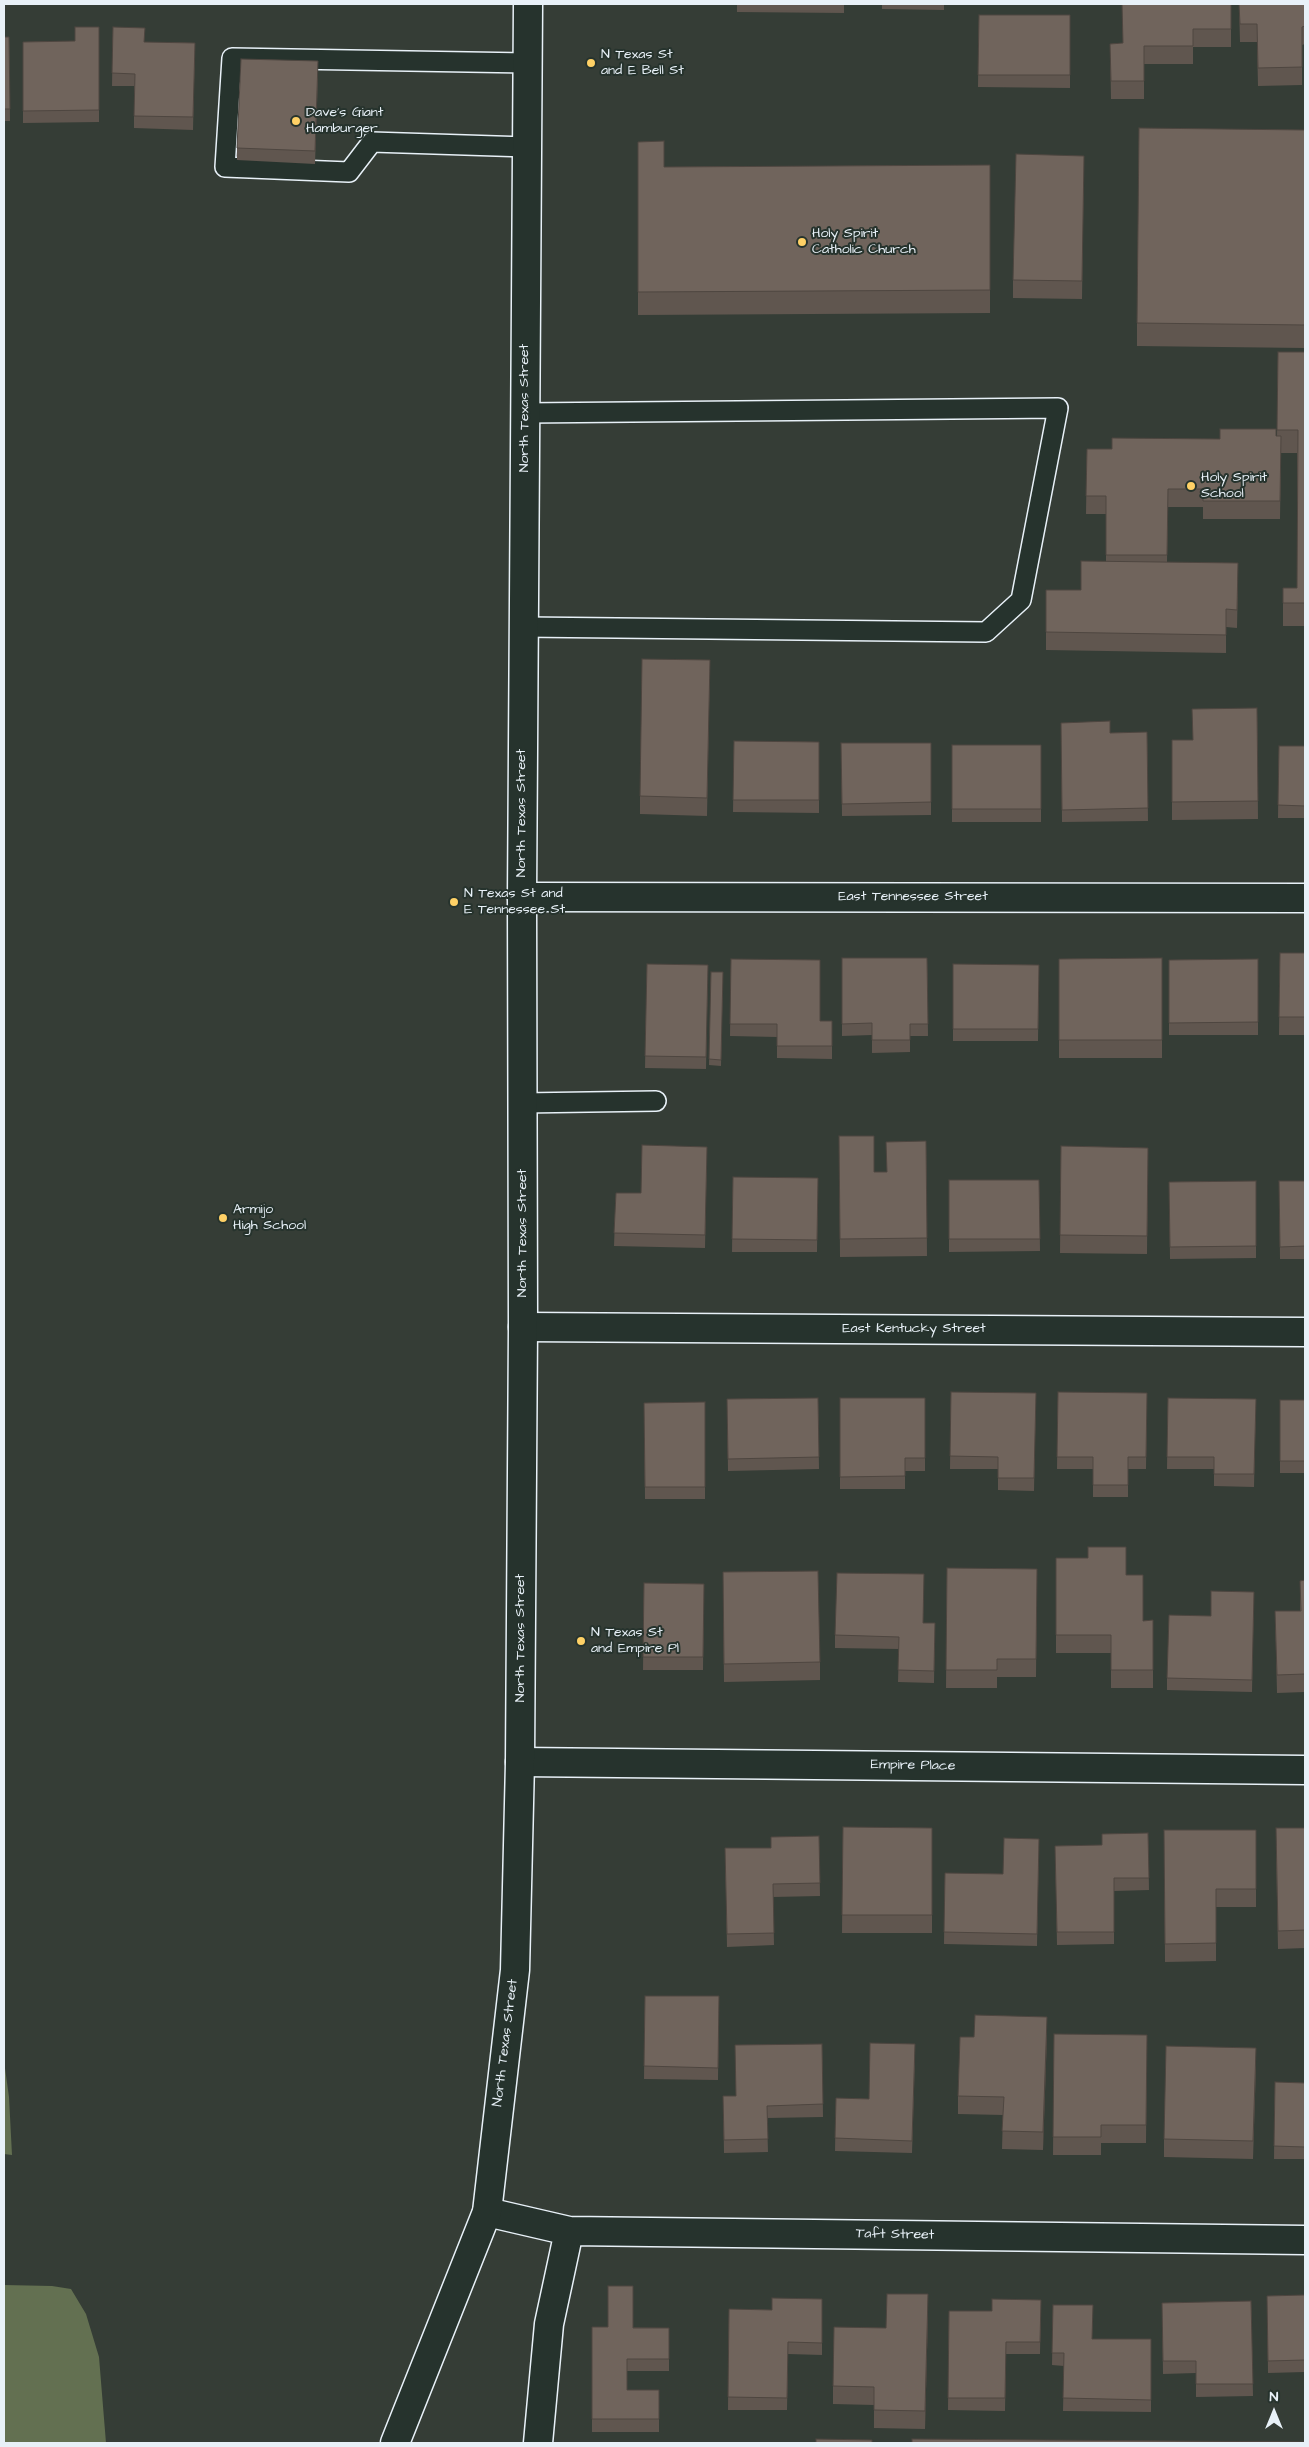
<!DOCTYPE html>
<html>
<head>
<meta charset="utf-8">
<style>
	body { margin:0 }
	#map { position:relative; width:1309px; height:2447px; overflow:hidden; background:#353d36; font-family:"Architects Daughter",sans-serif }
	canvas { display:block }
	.frame { position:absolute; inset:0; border:5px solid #e8f1f8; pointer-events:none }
	.north { position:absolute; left:1249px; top:2387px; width:50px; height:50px; -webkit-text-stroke:4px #26332d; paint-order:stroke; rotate:0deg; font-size:14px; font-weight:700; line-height:20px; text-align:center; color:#e8f1f8 }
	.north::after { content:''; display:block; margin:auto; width:18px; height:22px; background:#e8f1f8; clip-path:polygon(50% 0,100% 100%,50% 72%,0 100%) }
</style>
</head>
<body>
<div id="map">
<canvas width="1309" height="2447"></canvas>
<div class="frame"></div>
<div class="north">N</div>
</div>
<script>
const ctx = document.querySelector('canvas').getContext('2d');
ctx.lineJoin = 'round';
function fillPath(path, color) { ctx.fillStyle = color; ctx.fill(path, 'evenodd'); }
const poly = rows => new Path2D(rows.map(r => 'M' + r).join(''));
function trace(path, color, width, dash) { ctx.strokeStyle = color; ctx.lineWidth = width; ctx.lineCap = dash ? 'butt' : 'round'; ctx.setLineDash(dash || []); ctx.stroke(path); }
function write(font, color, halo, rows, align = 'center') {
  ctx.font = font + ' "Architects Daughter",sans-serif'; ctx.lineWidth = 4; ctx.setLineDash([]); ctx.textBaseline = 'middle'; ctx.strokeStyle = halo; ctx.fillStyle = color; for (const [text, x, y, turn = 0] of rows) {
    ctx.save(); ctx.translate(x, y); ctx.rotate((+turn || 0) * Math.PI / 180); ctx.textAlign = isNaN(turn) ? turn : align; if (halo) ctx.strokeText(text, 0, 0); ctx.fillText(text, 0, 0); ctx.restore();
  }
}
const green = poly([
	[4,2061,9,2097,12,2155,4,2154],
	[4,2285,52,2286,71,2289,86,2314,99,2357,106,2443,4,2443]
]);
const service = poly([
	[527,63,232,58,225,167,349,172,372,142,527,147],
	[524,627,986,632,1021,600,1058,408,525,413],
	[522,1103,656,1101]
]);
const minor = poly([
	[522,897,1305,898],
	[523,1327,1305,1332],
	[520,1762,1305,1770],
	[487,2212,569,2231,1305,2240],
	[538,2443,549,2324,569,2231]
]);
const secondary = poly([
	[395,2443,487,2212,515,1970,520,1762,523,1327,522,897,528,4]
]);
const wall = poly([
	[737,4,844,4,844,13,737,12],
	[882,4,944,4,944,10,882,9],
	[1231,4,1231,47,1193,47,1193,64,1144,64,1144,99,1111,99,1110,44,1122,43],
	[1239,4,1305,4,1305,44,1302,45,1302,85,1258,86,1257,42,1240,42],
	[979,15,1070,15,1070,88,978,87],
	[99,27,99,122,23,123,23,42,75,41],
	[113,27,144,42,195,43,193,130,134,128,134,86,112,86],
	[4,37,9,37,10,121,4,121],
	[318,74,315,164,237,160,237,148],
	[1305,130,1305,348,1137,346,1137,323],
	[638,142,664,167,990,165,990,313,638,315],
	[1084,156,1082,299,1013,298,1013,280],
	[1278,352,1305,352,1305,626,1283,626,1283,588,1297,588,1297,453,1281,453,1280,519,1203,519,1203,507,1168,507,1167,562,1238,581,1237,628,1226,627,1226,653,1046,650,1046,590,1081,590,1106,562,1106,514,1086,514,1087,449,1112,449,1220,439,1277,436],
	[710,660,707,816,640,814,640,796],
	[1257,708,1258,819,1172,820,1172,740,1192,740],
	[1061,723,1110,733,1147,732,1148,821,1062,822],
	[734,741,819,742,819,813,733,812],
	[841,743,931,743,931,815,842,816],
	[952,745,1041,745,1041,822,952,822],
	[1279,746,1305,746,1305,818,1278,818],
	[1280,953,1305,953,1305,1035,1279,1035],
	[842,958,927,958,928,1036,910,1036,910,1052,872,1053,872,1035,842,1036],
	[1162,958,1162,1058,1059,1058,1059,959],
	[731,959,820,1021,832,1021,832,1059,777,1058,777,1037,730,1036],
	[1258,959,1258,1035,1169,1035,1169,960],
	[647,964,708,965,706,1069,645,1068],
	[953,964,1039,965,1038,1041,953,1041],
	[711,972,723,972,721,1066,709,1065],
	[839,1136,874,1172,887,1172,926,1141,927,1256,840,1257],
	[1061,1146,1148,1148,1147,1254,1060,1253],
	[707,1147,705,1248,614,1246,616,1193,641,1193],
	[733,1177,818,1178,817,1252,732,1252],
	[949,1180,1039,1180,1040,1251,949,1252],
	[1256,1181,1256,1258,1170,1259,1169,1182],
	[1279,1181,1305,1181,1305,1259,1280,1259],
	[951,1392,1036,1393,1034,1491,998,1490,998,1469,950,1469],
	[1058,1392,1147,1393,1146,1469,1128,1469,1128,1497,1093,1497,1093,1469,1057,1469],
	[818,1398,819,1469,728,1471,727,1399],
	[840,1398,925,1398,925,1471,905,1471,905,1489,840,1489],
	[1168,1398,1256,1399,1254,1487,1214,1486,1214,1469,1167,1469],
	[1280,1400,1305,1400,1305,1473,1280,1473],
	[705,1402,705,1499,645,1499,644,1403],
	[1056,1558,1126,1575,1143,1621,1153,1620,1153,1688,1111,1688,1111,1653,1056,1653],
	[947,1568,1037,1569,1036,1677,997,1677,997,1688,946,1688],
	[1305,1580,1305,1692,1277,1693,1275,1611,1300,1611,1300,1581],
	[644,1583,704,1584,703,1670,643,1670],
	[723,1590,820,1662,820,1680,724,1682],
	[1254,1592,1252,1692,1167,1690,1167,1678,1211,1616],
	[923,1623,935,1623,934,1683,898,1682,899,1649,835,1648,835,1635],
	[843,1827,932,1828,932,1933,842,1933],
	[1305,1828,1305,1948,1278,1949,1276,1846],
	[1164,1830,1256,1830,1256,1907,1216,1907,1216,1961,1165,1962],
	[1148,1833,1149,1890,1114,1891,1114,1944,1057,1945,1055,1846,1102,1845],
	[819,1836,820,1896,773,1897,774,1945,727,1947,725,1848,771,1848],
	[1039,1839,1037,1946,944,1944,945,1873,1003,1874],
	[645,1996,719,1996,718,2080,644,2079],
	[1054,2034,1147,2035,1146,2143,1101,2143,1101,2155,1053,2155],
	[1047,2035,1043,2150,1002,2149,1003,2115,958,2114,958,2096],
	[822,2044,823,2117,767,2118,768,2152,724,2153,723,2096,736,2096],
	[915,2056,912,2153,835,2151,836,2098,869,2099],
	[1256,2066,1253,2159,1164,2157,1164,2139],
	[1275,2082,1305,2083,1305,2159,1274,2159],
	[1305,2295,1305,2372,1268,2373,1267,2296],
	[822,2299,822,2355,788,2354,787,2410,728,2410,729,2309,772,2310],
	[1041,2300,1040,2354,1006,2354,1005,2411,948,2410,949,2311,992,2311],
	[1251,2301,1253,2396,1196,2397,1196,2373,1163,2374,1162,2303],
	[1053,2305,1092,2339,1151,2339,1151,2412,1063,2411,1064,2366,1052,2365],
	[928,2312,925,2429,874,2428,874,2405,833,2404,833,2386,886,2328],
	[592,2327,669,2328,669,2371,627,2371,627,2390,659,2390,659,2432,592,2432]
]);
const shadedWall = poly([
	[1047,2017,1047,2035,1043,2150,1043,2132],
	[928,2294,928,2312,925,2429,925,2411]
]);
const building = poly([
	[1122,4,1231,4,1231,29,1193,29,1193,46,1144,46,1144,81,1111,81,1110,44,1123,43,1122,4],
	[1239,4,1305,4,1305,26,1302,27,1302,67,1258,68,1257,24,1240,24,1239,4],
	[979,15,1070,15,1070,75,978,75,979,15],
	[75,27,99,27,99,110,23,111,23,42,75,41,75,27],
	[113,27,145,28,144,42,195,43,193,117,134,116,135,74,112,73,113,27],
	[4,37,9,37,10,109,4,109,4,37],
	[241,59,318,61,315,151,237,148,241,59],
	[1139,128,1305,130,1305,325,1137,323,1139,128],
	[664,141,664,167,990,165,990,290,638,292,638,142,664,141],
	[1016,154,1084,156,1082,281,1013,280,1016,154],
	[1278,352,1305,352,1305,603,1283,603,1283,588,1297,588,1298,430,1277,430,1278,352],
	[1220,429,1276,429,1276,436,1281,436,1280,501,1203,501,1203,489,1168,489,1167,555,1106,555,1106,496,1086,496,1087,449,1112,449,1112,438,1220,439,1220,429],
	[1081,561,1238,563,1237,610,1226,609,1226,635,1046,632,1046,590,1081,590,1081,561],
	[642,659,710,660,707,798,640,796,642,659],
	[1257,708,1258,801,1172,802,1172,740,1193,740,1192,709,1257,708],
	[1110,721,1110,733,1147,732,1148,808,1062,810,1061,723,1110,721],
	[734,741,819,742,819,800,733,800,734,741],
	[841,743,931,743,931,802,842,804,841,743],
	[952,745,1041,745,1041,809,952,809,952,745],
	[1279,746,1305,746,1305,806,1278,805,1279,746],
	[1280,953,1305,953,1305,1017,1279,1017,1280,953],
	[842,958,927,958,928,1024,910,1024,910,1040,872,1040,872,1023,842,1024,842,958],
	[1162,958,1162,1040,1059,1040,1059,959,1162,958],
	[731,959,820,960,820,1021,832,1021,832,1046,777,1046,777,1024,730,1024,731,959],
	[1258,959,1258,1022,1169,1023,1169,960,1258,959],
	[647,964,708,965,706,1057,645,1056,647,964],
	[953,964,1039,965,1038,1029,953,1029,953,964],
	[711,972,723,972,721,1060,709,1059,711,972],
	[839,1136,874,1136,874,1172,887,1172,886,1142,926,1141,927,1238,840,1239,839,1136],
	[642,1145,707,1147,705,1235,614,1233,616,1193,641,1193,642,1145],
	[1061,1146,1148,1148,1147,1236,1060,1235,1061,1146],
	[733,1177,818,1178,817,1240,732,1239,733,1177],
	[949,1180,1039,1180,1040,1239,949,1239,949,1180],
	[1256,1181,1256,1246,1170,1247,1169,1182,1256,1181],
	[1279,1181,1305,1181,1305,1246,1280,1247,1279,1181],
	[951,1392,1036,1393,1034,1478,998,1478,998,1457,950,1456,951,1392],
	[1058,1392,1147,1393,1146,1457,1128,1457,1128,1485,1093,1485,1093,1457,1057,1457,1058,1392],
	[818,1398,819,1457,728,1459,727,1399,818,1398],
	[840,1398,925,1398,925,1458,905,1458,905,1476,840,1477,840,1398],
	[1168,1398,1256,1399,1254,1474,1214,1474,1214,1457,1167,1457,1168,1398],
	[1280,1400,1305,1400,1305,1461,1280,1461,1280,1400],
	[705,1402,705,1487,645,1487,644,1403,705,1402],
	[1088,1547,1126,1547,1126,1575,1143,1575,1143,1621,1153,1620,1153,1670,1111,1670,1111,1635,1056,1635,1056,1558,1088,1558,1088,1547],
	[947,1568,1037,1569,1036,1659,997,1659,997,1670,946,1670,947,1568],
	[818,1571,820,1662,724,1664,723,1572,818,1571],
	[837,1573,924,1574,923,1623,935,1623,934,1671,898,1670,899,1637,835,1635,837,1573],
	[1305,1580,1305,1674,1277,1675,1275,1611,1301,1611,1300,1581,1305,1580],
	[644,1583,704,1584,703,1657,643,1657,644,1583],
	[1211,1591,1254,1592,1252,1680,1167,1678,1169,1615,1211,1616,1211,1591],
	[843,1827,932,1828,932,1915,842,1915,843,1827],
	[1276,1828,1305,1828,1305,1930,1278,1931,1276,1828],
	[1164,1830,1256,1830,1256,1889,1216,1889,1216,1943,1165,1944,1164,1830],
	[1148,1833,1149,1878,1114,1878,1114,1932,1057,1932,1055,1846,1102,1845,1102,1834,1148,1833],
	[819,1836,820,1883,773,1884,774,1933,727,1934,725,1848,771,1848,771,1837,819,1836],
	[1004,1838,1039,1839,1037,1934,944,1932,945,1873,1003,1874,1004,1838],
	[645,1996,719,1996,718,2068,644,2066,645,1996],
	[975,2015,1047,2017,1043,2132,1002,2131,1004,2097,958,2096,960,2037,974,2037,975,2015],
	[1054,2034,1147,2035,1146,2125,1101,2125,1101,2137,1053,2137,1054,2034],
	[870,2043,915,2044,912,2141,835,2138,836,2098,869,2099,870,2043],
	[822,2044,823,2104,767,2106,768,2139,724,2140,723,2096,736,2096,735,2045,822,2044],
	[1166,2046,1256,2048,1253,2141,1164,2139,1166,2046],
	[1275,2082,1305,2083,1305,2147,1274,2146,1275,2082],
	[608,2286,633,2286,633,2328,669,2328,669,2359,627,2359,627,2390,659,2390,659,2419,592,2419,592,2327,608,2327,608,2286],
	[887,2294,928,2294,925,2411,874,2410,874,2387,833,2386,834,2327,886,2328,887,2294],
	[1305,2295,1305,2360,1268,2361,1267,2296,1305,2295],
	[772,2298,822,2299,822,2343,788,2342,787,2398,728,2397,729,2309,772,2310,772,2298],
	[992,2299,1041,2300,1040,2342,1006,2342,1005,2398,948,2398,949,2311,992,2311,992,2299],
	[1251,2301,1253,2384,1196,2384,1196,2361,1163,2361,1162,2303,1251,2301],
	[1053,2305,1093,2305,1092,2339,1151,2339,1151,2400,1063,2398,1064,2353,1052,2353,1053,2305],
	[816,2439,872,2440,872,2443,816,2443,816,2439],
	[912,2439,1305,2442,1305,2443,912,2443,912,2439]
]);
const markers = [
	[591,63,5,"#ffd166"],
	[296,121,5,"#ffd166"],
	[802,242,5,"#ffd166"],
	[1191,486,5,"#ffd166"],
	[454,902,5,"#ffd166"],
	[223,1218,5,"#ffd166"],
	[581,1641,5,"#ffd166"]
];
const poiNames = [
	["N Texas St",601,55],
	["and E Bell St",601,71],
	["Dave's Giant",306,113],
	["Hamburger",306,129],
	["Holy Spirit",812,234],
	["Catholic Church",812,250],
	["Holy Spirit",1201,478],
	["School",1201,494],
	["N Texas St and",464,894],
	["E Tennessee St",464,910],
	["Armijo",233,1210],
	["High School",233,1226],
	["N Texas St",591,1633],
	["and Empire Pl",591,1649]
];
const streetNames = [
	["North Texas Street",525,408,-90],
	["North Texas Street",522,813,-90],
	["East Tennessee Street",913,897],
	["North Texas Street",523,1233,-90],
	["East Kentucky Street",914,1329],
	["North Texas Street",521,1638,-90],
	["Empire Place",913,1766,1],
	["North Texas Street",506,2043,-83],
	["Taft Street",895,2235,1]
];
fillPath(green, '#637051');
trace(service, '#e8f1f8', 22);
trace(minor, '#e8f1f8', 31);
trace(secondary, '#e8f1f8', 31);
trace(service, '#26332d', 19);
trace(minor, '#26332d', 28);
trace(secondary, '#26332d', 28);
fillPath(wall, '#60564f');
fillPath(shadedWall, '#4e4640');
fillPath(building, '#70645c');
trace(building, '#4e4640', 1);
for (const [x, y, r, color] of markers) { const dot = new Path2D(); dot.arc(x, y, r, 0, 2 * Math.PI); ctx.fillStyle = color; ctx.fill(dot); trace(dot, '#26332d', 2); }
write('14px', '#e8f1f8', '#26332d', poiNames, 'left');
write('14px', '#e8f1f8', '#26332d', streetNames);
</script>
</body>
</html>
